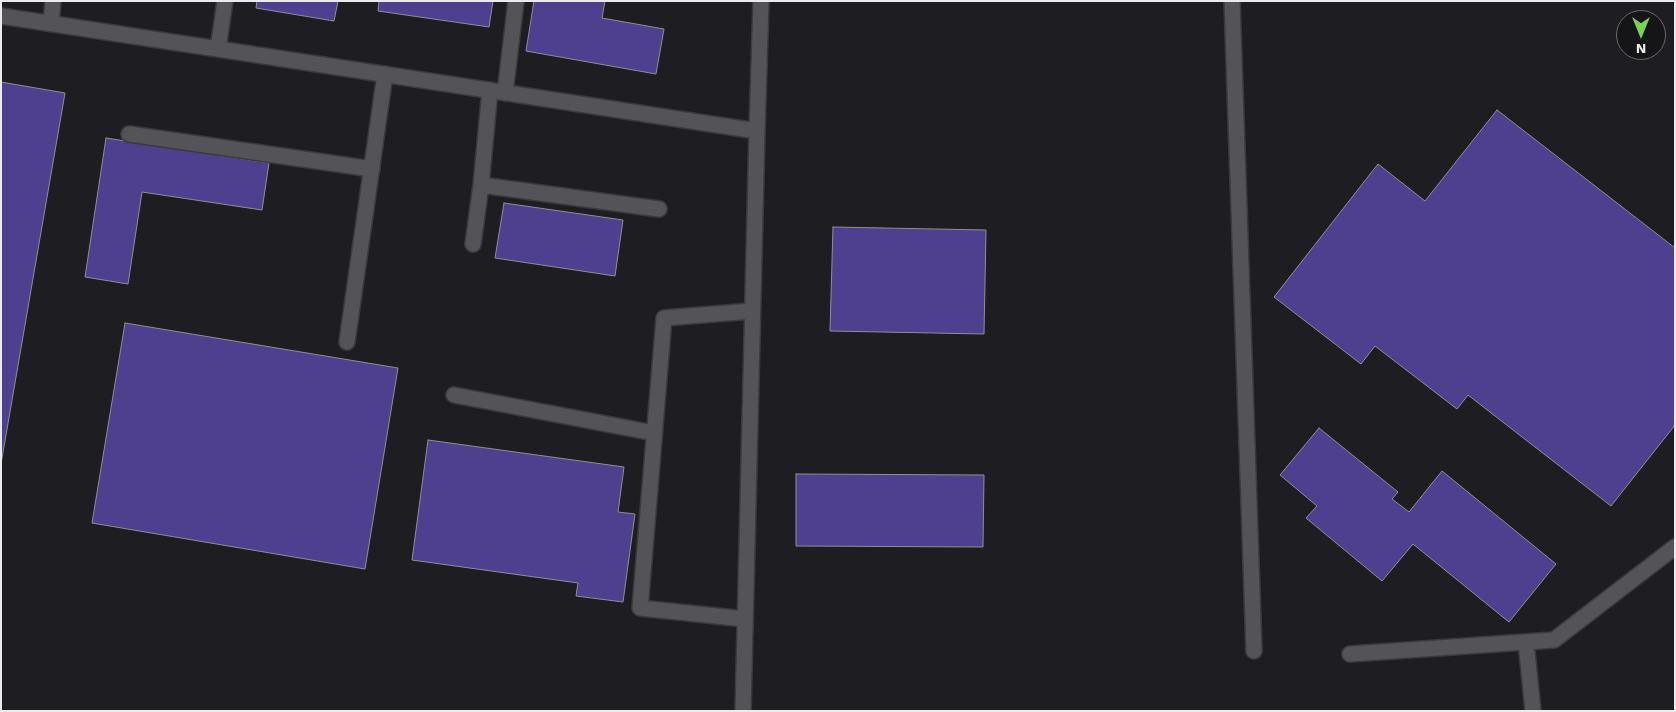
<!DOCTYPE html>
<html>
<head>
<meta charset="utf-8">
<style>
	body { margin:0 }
	#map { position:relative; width:1676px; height:712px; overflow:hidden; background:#1e1e22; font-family:"Work Sans",sans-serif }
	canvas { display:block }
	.frame { position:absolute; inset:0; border:2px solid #ebebee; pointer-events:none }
	.north { position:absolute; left:1616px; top:10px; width:50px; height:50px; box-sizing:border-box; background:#151518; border:1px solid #6b6b6e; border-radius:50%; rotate:180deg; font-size:14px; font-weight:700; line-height:20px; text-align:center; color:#ebebee }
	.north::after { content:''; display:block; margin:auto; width:18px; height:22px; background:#7ad157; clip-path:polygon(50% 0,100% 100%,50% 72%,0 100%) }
</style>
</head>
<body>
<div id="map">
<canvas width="1676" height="712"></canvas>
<div class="frame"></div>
<div class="north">N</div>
</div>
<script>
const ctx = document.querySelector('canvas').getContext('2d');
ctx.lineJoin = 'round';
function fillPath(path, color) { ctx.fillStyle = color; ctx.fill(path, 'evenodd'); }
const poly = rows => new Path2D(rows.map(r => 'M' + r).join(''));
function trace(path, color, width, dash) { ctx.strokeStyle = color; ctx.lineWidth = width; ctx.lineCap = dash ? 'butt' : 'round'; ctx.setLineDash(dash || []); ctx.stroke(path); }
const building = poly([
	[257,1,338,1,334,21,256,8,257,1],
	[379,1,493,1,489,27,378,11,379,1],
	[534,1,605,1,602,18,664,29,656,74,526,51,534,1],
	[1,82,65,93,1,464,1,82],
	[1497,110,1675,248,1675,425,1611,506,1468,395,1457,409,1375,346,1361,364,1274,297,1378,164,1425,201,1497,110],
	[106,138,269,163,262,210,142,192,128,284,85,277,106,138],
	[504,203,623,220,615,276,495,258,504,203],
	[833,227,986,230,984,334,830,331,833,227],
	[125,323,398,368,365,569,92,523,125,323],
	[1319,428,1398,492,1392,499,1409,512,1442,471,1556,564,1509,622,1413,544,1382,581,1306,518,1317,506,1280,475,1319,428],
	[428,440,624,467,618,512,635,514,623,602,576,596,578,583,412,560,428,440],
	[796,474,984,475,983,547,796,546,796,474]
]);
const lane = poly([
	[1232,1,1254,651],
	[1,16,757,131],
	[51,24,53,1],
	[218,49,225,1],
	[505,93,516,1],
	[129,134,372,169],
	[481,185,659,209],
	[473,244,481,185,490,90],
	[347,342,385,74],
	[454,395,654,433],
	[745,619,640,608,664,318,752,311],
	[1526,642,1533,711],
	[1350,654,1554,640,1675,547],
	[743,711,757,131,761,1]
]);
fillPath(building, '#4e408e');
trace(building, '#908f95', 1);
trace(lane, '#3a3a3d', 18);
trace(lane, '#545458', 15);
</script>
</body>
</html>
